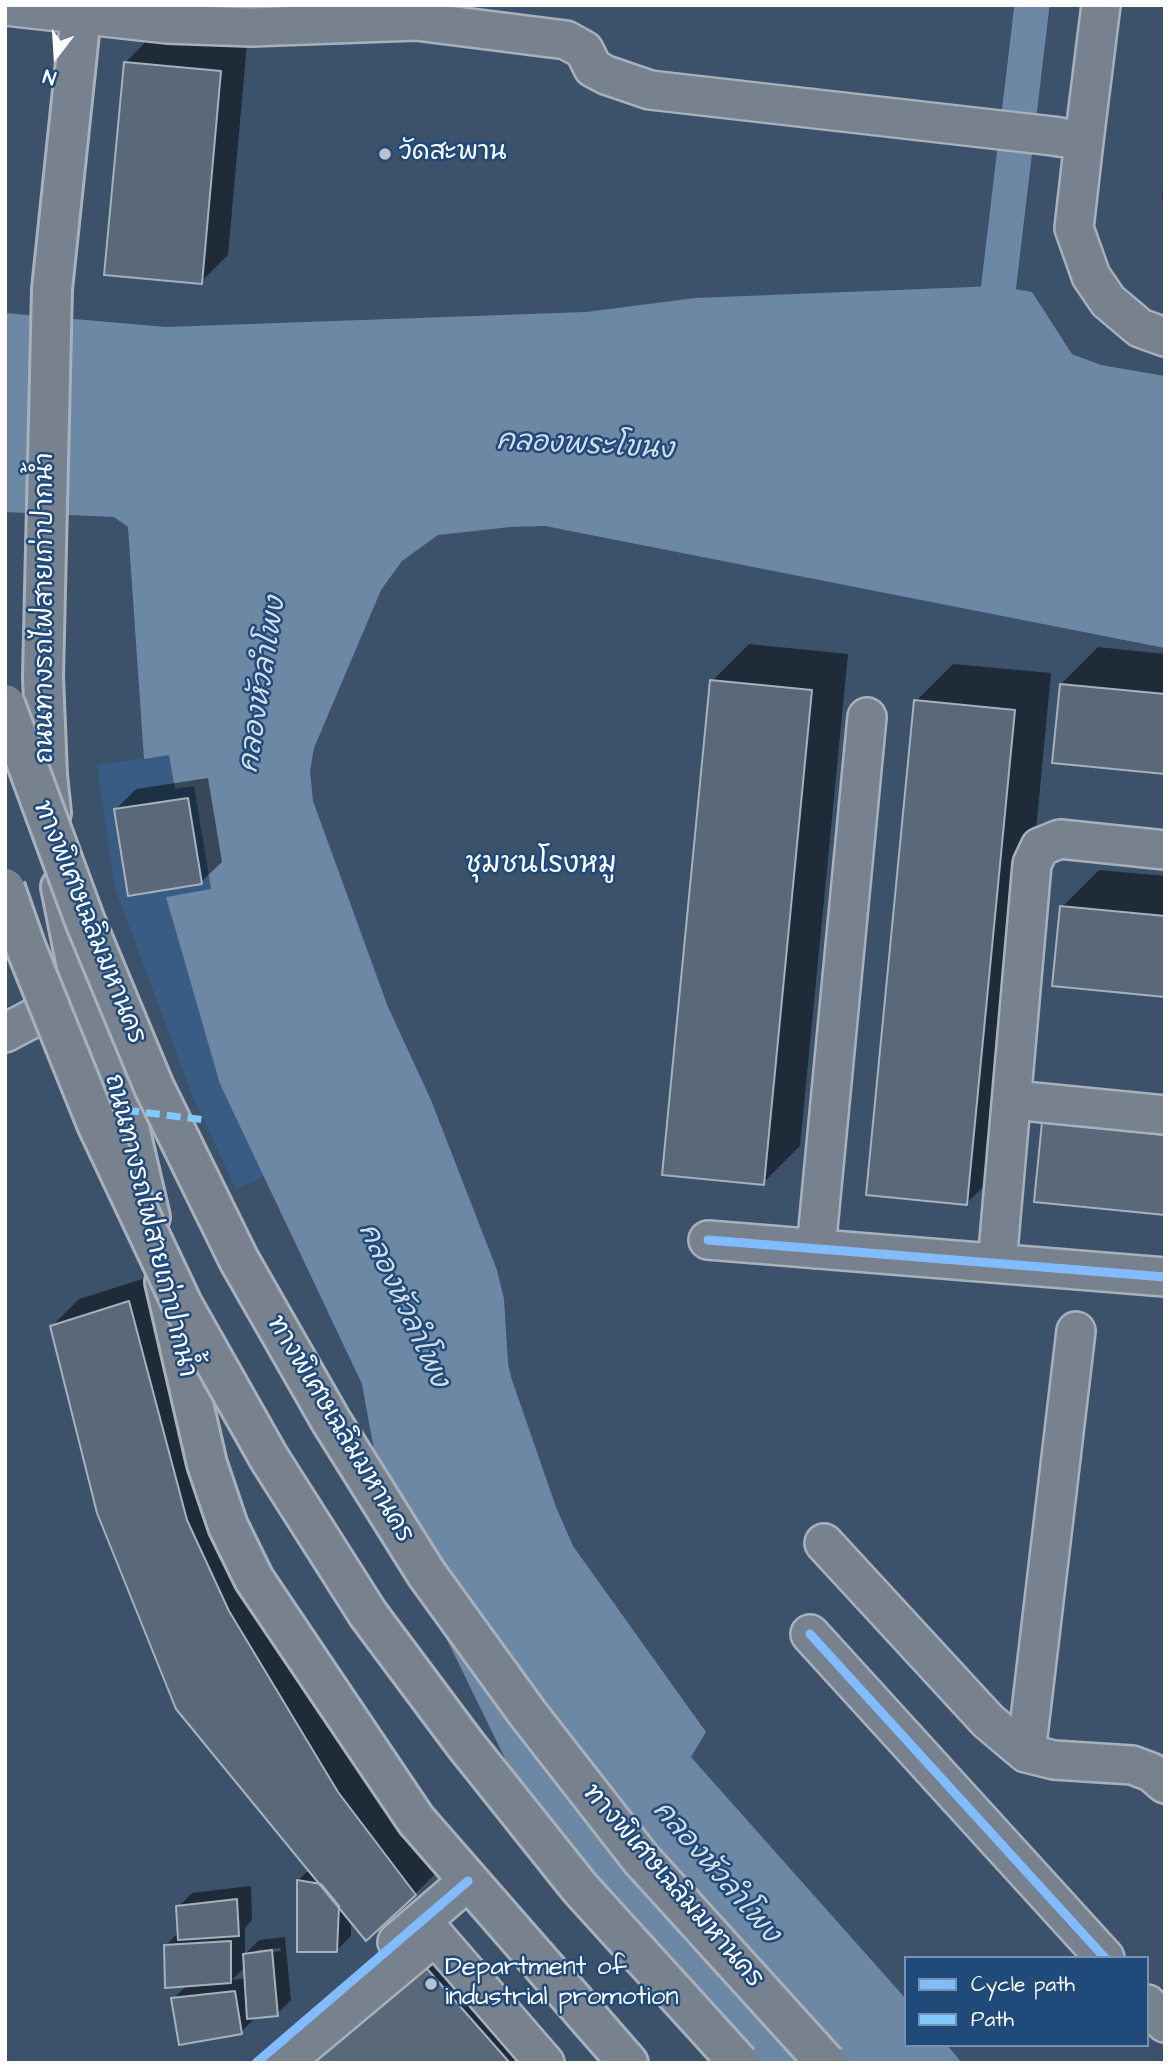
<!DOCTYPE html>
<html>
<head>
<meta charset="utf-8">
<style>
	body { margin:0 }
	#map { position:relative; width:1170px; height:2068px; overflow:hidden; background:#3c526b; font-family:"Architects Daughter",sans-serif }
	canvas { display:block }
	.frame { position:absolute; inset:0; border:7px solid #fff; pointer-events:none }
	.legend { position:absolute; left:904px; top:1956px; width:245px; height:91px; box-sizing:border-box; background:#1f4a7a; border:2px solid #7992af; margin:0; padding:9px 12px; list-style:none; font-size:21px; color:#fff }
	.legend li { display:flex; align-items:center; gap:14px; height:35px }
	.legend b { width:35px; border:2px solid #7992af }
	.north { position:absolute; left:21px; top:21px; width:70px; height:70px; -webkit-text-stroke:5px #1f4a7a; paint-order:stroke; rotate:197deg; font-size:19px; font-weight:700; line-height:28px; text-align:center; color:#fff }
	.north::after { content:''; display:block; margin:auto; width:24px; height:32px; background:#fff; clip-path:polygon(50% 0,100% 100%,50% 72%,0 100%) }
</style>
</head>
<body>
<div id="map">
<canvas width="1170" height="2068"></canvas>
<div class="frame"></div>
<ul class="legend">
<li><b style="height:9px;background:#80bcff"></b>Cycle path</li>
<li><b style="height:9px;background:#80caff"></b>Path</li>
</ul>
<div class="north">N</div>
</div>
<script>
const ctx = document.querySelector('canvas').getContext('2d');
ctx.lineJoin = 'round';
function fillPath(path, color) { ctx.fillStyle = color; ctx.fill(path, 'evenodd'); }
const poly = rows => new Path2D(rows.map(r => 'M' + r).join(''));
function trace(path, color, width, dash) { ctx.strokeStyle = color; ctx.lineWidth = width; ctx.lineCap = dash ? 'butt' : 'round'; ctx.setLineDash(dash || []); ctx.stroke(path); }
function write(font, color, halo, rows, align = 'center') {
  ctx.font = font + ' "Architects Daughter","Playpen Sans Thai",sans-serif'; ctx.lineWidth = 5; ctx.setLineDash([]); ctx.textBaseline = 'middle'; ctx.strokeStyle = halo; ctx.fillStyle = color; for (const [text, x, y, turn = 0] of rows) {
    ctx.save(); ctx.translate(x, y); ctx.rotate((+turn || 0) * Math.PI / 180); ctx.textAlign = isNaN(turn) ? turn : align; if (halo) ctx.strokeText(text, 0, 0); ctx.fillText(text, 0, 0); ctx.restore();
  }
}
const built = poly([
	[169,755,194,786,211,890,166,897,431,1100,236,1189,193,1097,115,888,97,765]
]);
const water = poly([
	[997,286,1032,292,1072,354,1101,365,1165,376,1165,648,545,526,510,527,438,535,402,561,381,590,314,748,310,771,313,801,388,1007,431,1100,497,1270,504,1299,508,1363,511,1377,556,1507,573,1546,706,1732,691,1757,906,1999,906,2045,947,2045,962,2063,713,2063,564,1879,386,1515,362,1384,220,1084,166,897,211,889,194,786,175,789,169,755,144,759,128,527,114,517,5,512,5,313,166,327,586,312,695,298]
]);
const shadow = poly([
	[152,35,247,44,228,255,201,282,125,63],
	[1165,175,1165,207,1162,197],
	[749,644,848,654,800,1146,763,1183,712,681],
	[1098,647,1165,654,1165,773,1061,684],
	[953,664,1051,673,1004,1166,967,1203,916,701],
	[208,778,222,862,201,882,115,810,136,789],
	[1099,870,1165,876,1165,995,1062,907],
	[1081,1086,1165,1094,1165,1213,1044,1123],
	[155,1275,213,1492,442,1867,415,1894,351,1920,351,1936,337,1950,298,1880,310,1869,52,1326,79,1299],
	[251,1886,252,1920,245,1928,245,1954,259,1940,285,1937,291,2000,277,2014,255,2018,241,2032,173,1999,188,1984,165,1946,179,1932,178,1907,192,1893],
	[280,1948,281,1951,257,1954,257,1950],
	[245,1967,246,1978,232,1980],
	[449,1936,561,2063,304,2063]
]);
const canal = poly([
	[993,334,1032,5]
]);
const building = poly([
	[124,62,221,71,202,284,104,275,124,62],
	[710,680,812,690,764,1185,662,1175,710,680],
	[1060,684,1165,694,1165,774,1052,763,1060,684],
	[914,700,1015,710,967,1205,866,1195,914,700],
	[188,798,202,884,128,896,114,809,188,798],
	[1060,906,1165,916,1165,997,1052,986,1060,906],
	[1042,1122,1165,1135,1165,1215,1034,1202,1042,1122],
	[129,1301,187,1520,229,1611,338,1792,416,1895,366,1941,176,1709,97,1513,50,1326,129,1301],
	[297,1880,321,1884,339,1906,337,1952,297,1952,297,1880],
	[237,1899,239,1936,178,1940,176,1906,237,1899],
	[231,1941,231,1983,165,1988,164,1945,231,1941],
	[272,1950,278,2016,247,2019,243,1954,272,1950],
	[421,1962,510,2063,305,2063,421,1962],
	[235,1991,242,2034,179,2045,171,1998,235,1991]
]);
const minor = poly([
	[5,6,167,24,251,27,416,21,566,40,584,50,593,68,606,75,650,90,1053,136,1084,141,1074,228,1091,276,1108,301,1140,328,1165,337],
	[1084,141,1101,5],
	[5,1033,79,994],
	[1013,1100,1165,1115],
	[708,1240,1165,1277],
	[816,1249,867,717],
	[997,1263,1032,864,1040,847,1060,839,1165,850],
	[824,1543,988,1721,1026,1753,1054,1760,1132,1765,1151,1772,1165,1784],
	[810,1634,1105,1958],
	[1026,1753,1076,1331],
	[397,1942,468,1881],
	[1147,2004,1165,2023],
	[283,2063,435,1936,545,2063]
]);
const major = poly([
	[51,813,47,775,43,677,52,289,82,5],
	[61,887,82,992,125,1110,150,1217],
	[165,1282,207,1464,228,1526,254,1579,416,1820,628,2063]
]);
const highwayBridge = poly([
	[5,704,85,921,154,1087,239,1260,331,1421,426,1573,528,1714,641,1859,826,2063],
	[5,888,26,948,97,1124,182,1304,269,1458,368,1614,465,1744,580,1888,739,2063]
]);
const quiet = poly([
	[125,1110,205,1120]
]);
const cycleway = poly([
	[708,1240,1165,1277],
	[810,1634,1105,1958],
	[256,2063,468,1881]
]);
const markers = [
	[385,154,7,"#bbc2cb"],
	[431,1984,7,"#bbc2cb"]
];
const poiNames = [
	["วัดสะพาน",399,154],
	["Department of",445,1969],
	["industrial promotion",445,1999]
];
const streetNames = [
	["ถนนทางรถไฟสายเก่าปากน้ำ",47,608,-90],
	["ทางพิเศษเฉลิมมหานคร",88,923,68],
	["ถนนทางรถไฟสายเก่าปากน้ำ",149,1226,76],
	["ทางพิเศษเฉลิมมหานคร",339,1430,59],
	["ทางพิเศษเฉลิมมหานคร",672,1887,49]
];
const waterNames = [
	["คลองพระโขนง",585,447,3],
	["คลองหัวลำโพง",264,685,-81],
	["คลองหัวลำโพง",402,1306,65],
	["คลองหัวลำโพง",715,1873,49]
];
const neighbourhoodNames = [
	["ชุมชนโรงหมู",541,866]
];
fillPath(built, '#385c84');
fillPath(water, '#6c88a5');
fillPath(shadow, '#0007');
trace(canal, '#6c88a5', 35);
fillPath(building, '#59697a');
trace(building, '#a7b1bc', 2);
trace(minor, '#a7b1bc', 42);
trace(major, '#a7b1bc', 44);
trace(minor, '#77828e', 37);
trace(major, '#77828e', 38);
trace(highwayBridge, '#a7b1bc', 44, []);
trace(highwayBridge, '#77828e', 38);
trace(quiet, '#80caff', 7, [14, 7]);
trace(cycleway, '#80bcff', 9);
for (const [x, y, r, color] of markers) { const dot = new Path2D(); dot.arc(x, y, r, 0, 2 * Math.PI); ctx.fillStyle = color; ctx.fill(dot); trace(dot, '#1f4a7a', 2.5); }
write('26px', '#fff', '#1f4a7a', poiNames, 'left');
write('26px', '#fff', '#1f4a7a', streetNames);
write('italic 28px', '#d4dde6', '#1f4a7a', waterNames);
write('28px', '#fff', '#1f4a7a', neighbourhoodNames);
</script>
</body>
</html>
